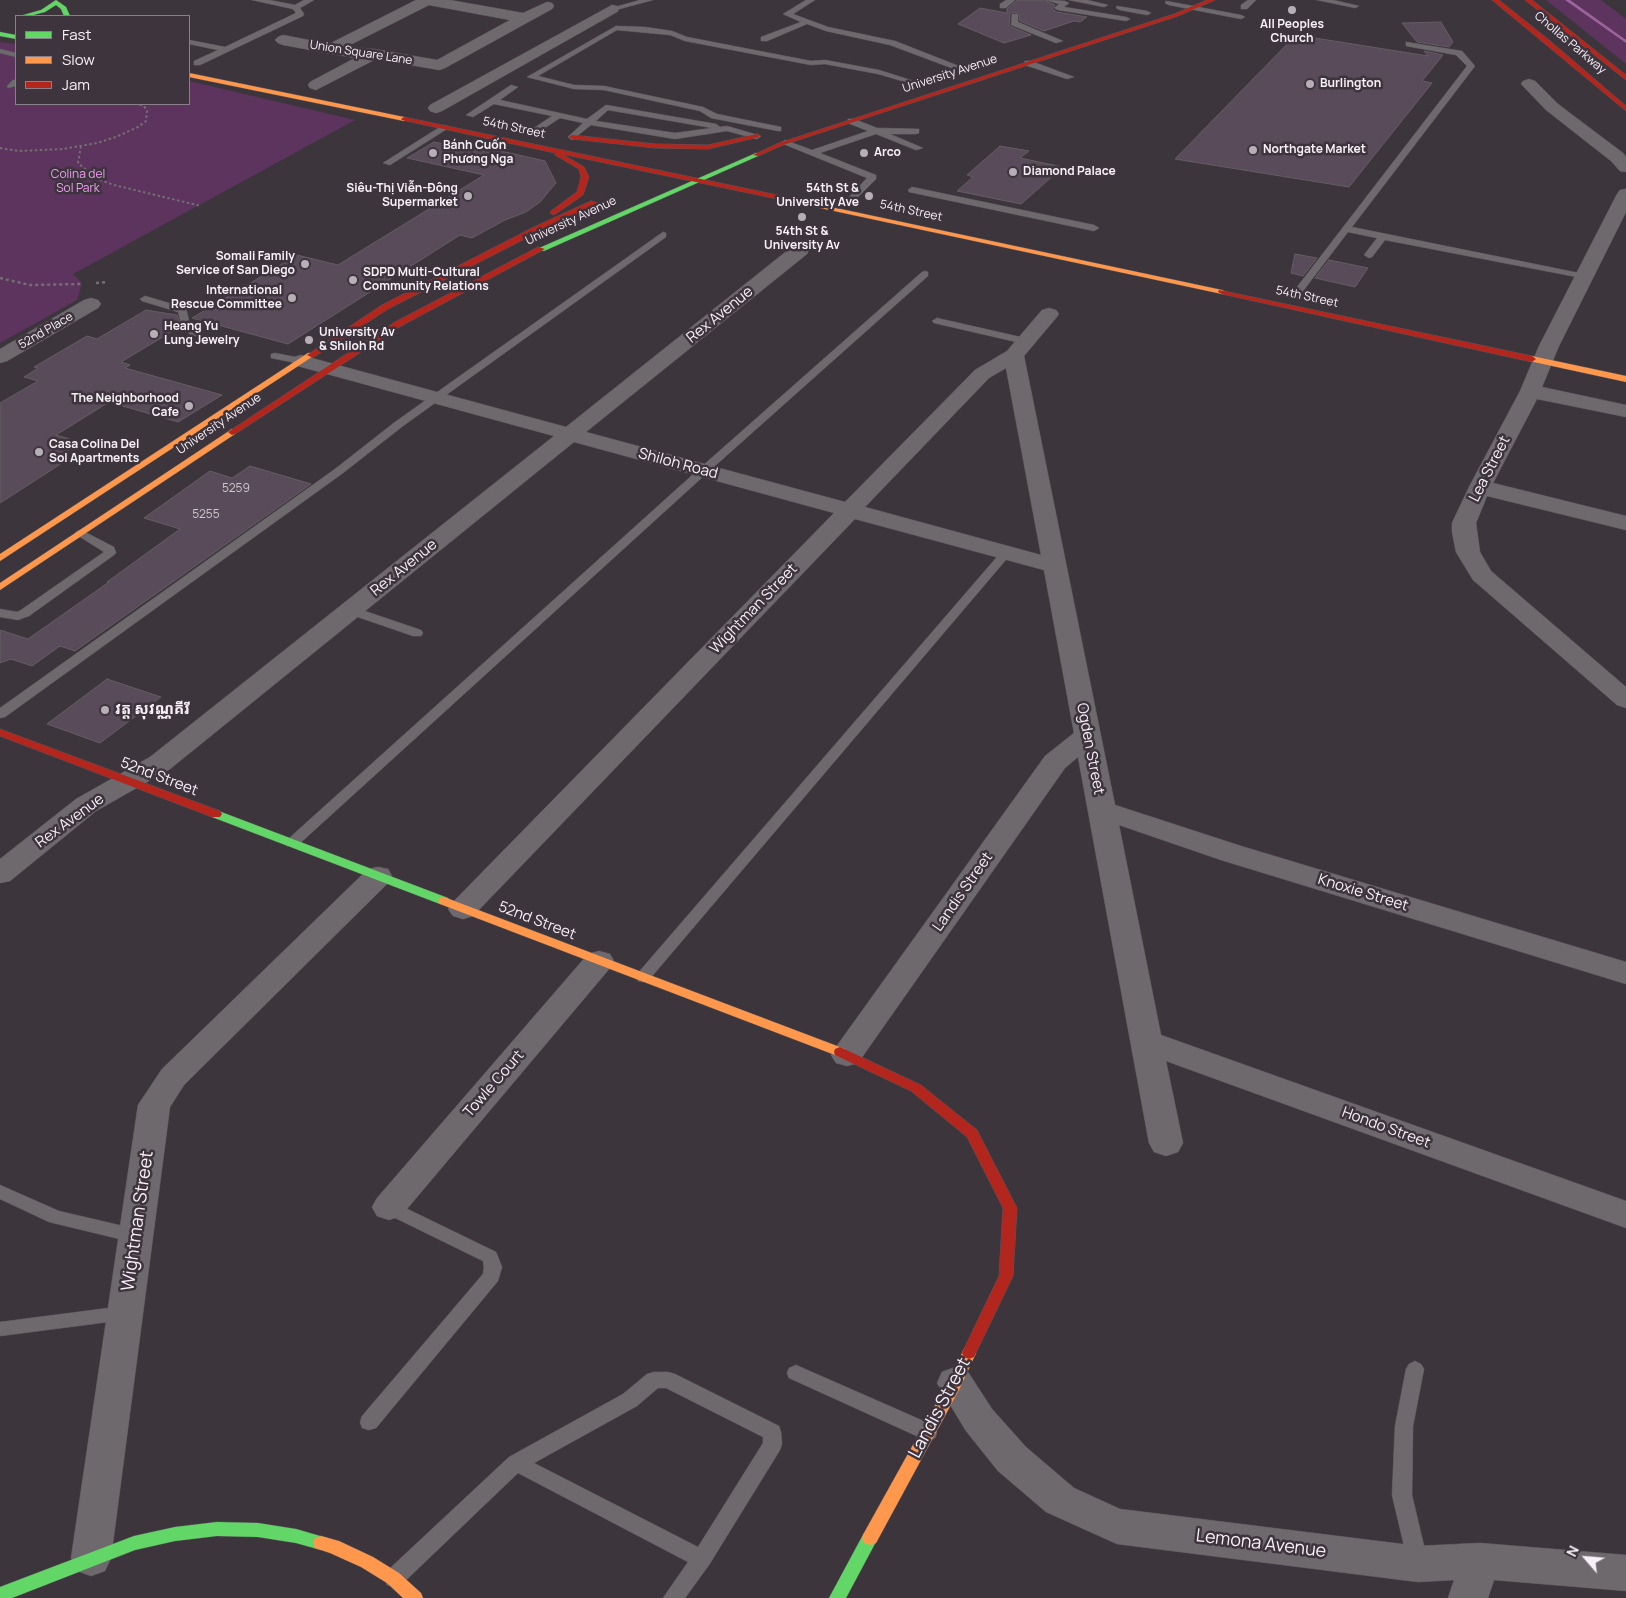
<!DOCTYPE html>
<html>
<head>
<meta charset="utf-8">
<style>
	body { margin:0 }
	#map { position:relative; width:1626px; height:1598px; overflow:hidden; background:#3c363c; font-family:Manrope,sans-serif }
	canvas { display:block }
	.legend { position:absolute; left:15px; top:15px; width:175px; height:90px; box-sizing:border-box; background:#3e343e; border:1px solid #887f88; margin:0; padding:6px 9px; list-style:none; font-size:15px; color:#f7f0f6 }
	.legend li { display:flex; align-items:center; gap:10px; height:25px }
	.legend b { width:25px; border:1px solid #887f88 }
	.north { position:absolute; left:1561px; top:1533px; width:50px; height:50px; -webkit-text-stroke:4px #3e343e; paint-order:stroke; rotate:297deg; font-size:14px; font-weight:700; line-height:20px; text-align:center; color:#f7f0f6 }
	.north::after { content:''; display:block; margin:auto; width:18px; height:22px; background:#f7f0f6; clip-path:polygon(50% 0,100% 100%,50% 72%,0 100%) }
</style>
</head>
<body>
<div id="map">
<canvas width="1626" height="1598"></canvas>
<ul class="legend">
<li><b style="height:6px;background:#63d668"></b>Fast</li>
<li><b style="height:6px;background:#ff974d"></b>Slow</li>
<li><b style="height:6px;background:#b3261e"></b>Jam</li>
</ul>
<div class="north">N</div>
</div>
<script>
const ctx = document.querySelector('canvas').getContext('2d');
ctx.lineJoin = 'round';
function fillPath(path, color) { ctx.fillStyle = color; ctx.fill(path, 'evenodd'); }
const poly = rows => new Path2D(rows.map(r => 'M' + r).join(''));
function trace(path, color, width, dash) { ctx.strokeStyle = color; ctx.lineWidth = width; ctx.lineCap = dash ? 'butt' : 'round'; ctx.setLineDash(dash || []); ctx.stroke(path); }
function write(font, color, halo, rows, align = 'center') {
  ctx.font = font + ' Manrope,"Noto Sans Khmer",sans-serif'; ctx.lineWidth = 5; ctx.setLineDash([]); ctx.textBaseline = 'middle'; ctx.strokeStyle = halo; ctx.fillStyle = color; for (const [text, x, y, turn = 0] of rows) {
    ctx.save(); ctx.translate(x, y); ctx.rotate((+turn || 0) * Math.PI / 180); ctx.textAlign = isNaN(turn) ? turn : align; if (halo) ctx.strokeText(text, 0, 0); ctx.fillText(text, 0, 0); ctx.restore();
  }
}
const green = poly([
	[1546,0,1601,0,1626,19,1626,64],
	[0,42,16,44,16,104,189,104,189,81,355,120,73,274,82,283,77,300,0,343]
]);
const stream = poly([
	[1565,0,1570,0,1626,40,1626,43,1565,0]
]);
const building = poly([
	[1017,0,1044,0,1055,5,1052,9,1057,12,1087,17,1080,22,1074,21,1044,31,1020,21,1019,13,1012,12,1010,14,1009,26,1031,35,1004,43,958,24,980,8,1007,13,1007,9,1017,0],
	[1441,22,1453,42,1449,47,1417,42,1402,23,1441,22],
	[1296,35,1428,56,1424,51,1443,55,1422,81,1432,83,1349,187,1175,159,1296,35],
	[434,142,460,147,466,143,545,161,556,183,540,202,526,212,505,220,472,238,460,235,288,344,192,318,297,255,338,265,484,175,407,158,434,142],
	[1000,146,1029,151,1020,158,1063,167,1021,204,957,191,973,177,967,175,1000,146],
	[1295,254,1317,258,1303,276,1291,273,1295,254],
	[1329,260,1368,268,1355,287,1315,278,1329,260],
	[146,310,177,315,181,326,121,362,130,365,125,368,222,395,178,422,109,402,56,435,70,439,66,442,78,445,61,455,70,458,0,503,0,403,38,381,24,377,38,368,34,367,87,336,97,339,146,310],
	[250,466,311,484,75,651,60,646,32,666,11,659,0,663,0,630,28,639,109,582,107,582,180,529,144,518,210,471,232,478,250,466],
	[107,679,161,697,100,743,47,724,107,679]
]);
const pathFar1 = poly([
	[81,146,78,163,95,178,114,185,201,206],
	[0,148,19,151,63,149,97,143,116,137,138,127,146,121,147,111,144,106,137,104]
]);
const path = poly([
	[0,278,30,285,82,284],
	[96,283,108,282]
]);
const lane = poly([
	[252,0,269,0,295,5,304,0,314,0,300,8,304,14,303,16,200,65,194,65,194,61,218,50,189,44,189,40,225,47,296,13,293,9,252,0],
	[640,0,653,0,612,11,608,9,640,0],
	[806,0,815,0,793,14,828,27,895,41,969,70,962,72,890,45,826,31,807,24,767,41,761,41,761,37,801,22,783,14,806,0],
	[1006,0,1015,0,1006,8,1000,8,1000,4,1006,0],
	[1046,0,1065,1,1069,3,1064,7,1126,17,1130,19,1126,21,1058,10,1054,8,1059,4,1046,0],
	[1069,0,1087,0,1108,5,1104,7,1069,0],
	[1248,0,1256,0,1247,9,1241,9,1241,5,1248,0],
	[1317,0,1333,0,1359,6,1355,8,1317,0],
	[1166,1,1241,15,1245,17,1241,19,1169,5,1165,3,1166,1],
	[1117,6,1147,11,1151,13,1147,15,1120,10,1116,8,1117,6],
	[1012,14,1018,14,1018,22,1063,41,1056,43,1011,25,1012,14],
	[616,26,645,27,672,31,687,37,811,61,825,60,879,70,923,84,919,86,878,74,825,64,811,65,685,41,670,35,617,30,538,76,574,85,604,86,703,107,717,114,781,127,781,131,778,131,711,118,700,111,604,90,574,89,527,77,616,26],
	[1406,42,1462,51,1475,66,1352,227,1584,274,1587,275,1587,279,1385,240,1372,257,1369,258,1364,255,1377,238,1348,232,1300,295,1294,295,1294,291,1467,66,1456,55,1406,46,1406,42],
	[0,49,16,53,16,57,0,53,0,49],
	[1025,61,1031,61,1074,77,1067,79,1025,65,1025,61],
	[13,80,16,80,16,86,8,88,7,86,13,80],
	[511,85,518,87,500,100,587,119,606,105,716,124,720,127,727,126,761,136,757,139,727,131,675,139,591,125,572,140,568,137,583,123,560,118,537,133,534,132,534,128,552,116,494,104,473,117,466,115,511,85],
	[608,110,712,128,675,133,596,121,608,110],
	[848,119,854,119,877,128,919,129,919,133,916,134,890,134,923,148,916,150,876,134,820,153,876,175,876,179,856,199,853,200,849,197,867,178,781,143,785,140,812,150,868,131,848,123,848,119],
	[443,125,450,127,390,165,383,163,443,125],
	[912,187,1094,225,1099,228,1094,231,909,192,908,190,912,187],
	[663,232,666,233,666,237,403,426,343,473,5,717,0,718,0,708,335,469,395,422,663,232],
	[925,271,928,272,928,276,707,473,297,846,287,846,285,843,287,840,699,469,922,272,925,271],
	[145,296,186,308,189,321,200,334,199,336,191,336,181,323,178,312,142,301,140,299,145,296],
	[937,318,1025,338,1030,341,1025,344,934,323,932,321,937,318],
	[275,353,305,359,306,361,301,364,271,358,271,354,275,353],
	[81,530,114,547,116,553,114,555,29,616,18,620,0,617,0,609,17,612,21,610,104,552,77,535,75,533,77,531,81,530],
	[1006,549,1010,551,1012,553,1010,555,648,981,643,982,638,981,635,977,638,973,1002,551,1006,549],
	[350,606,421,630,423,633,421,636,413,636,346,613,344,610,346,607,350,606],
	[0,1185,59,1211,136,1229,142,1231,145,1236,142,1241,136,1243,49,1222,0,1199,0,1185],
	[389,1200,496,1252,502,1267,498,1281,376,1428,369,1430,362,1428,360,1422,362,1416,483,1274,484,1267,483,1261,383,1212,380,1207,383,1202,389,1200],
	[124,1306,130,1308,133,1313,130,1318,124,1320,0,1336,0,1322,124,1306],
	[1415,1361,1421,1364,1424,1369,1413,1426,1412,1495,1428,1563,1425,1569,1418,1572,1411,1569,1408,1563,1392,1495,1395,1426,1406,1369,1409,1364,1415,1361],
	[796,1365,935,1426,937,1432,935,1438,928,1440,921,1438,789,1378,787,1373,789,1368,796,1365],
	[654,1372,668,1372,675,1374,779,1426,781,1432,782,1444,780,1450,709,1565,685,1598,663,1598,688,1562,518,1473,401,1585,394,1587,387,1585,384,1578,387,1571,509,1457,623,1394,647,1374,654,1372],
	[658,1388,666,1388,763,1437,763,1443,698,1547,534,1463,637,1406,658,1388]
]);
const street = poly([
	[416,0,450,0,523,13,547,2,552,3,554,6,552,9,445,68,439,70,376,59,316,90,310,88,308,85,310,82,355,58,283,45,278,43,275,40,278,37,283,35,329,44,416,0],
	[429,5,510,20,437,60,374,49,346,47,429,5],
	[612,5,617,6,619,9,617,12,442,111,436,113,430,111,428,108,430,105,612,5],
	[1529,79,1535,81,1558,104,1623,153,1626,157,1626,172,1620,171,1611,161,1546,110,1521,84,1523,81,1529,79],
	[1626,189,1626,212,1559,346,1542,387,1626,405,1626,417,1537,399,1493,483,1626,516,1626,530,1487,496,1476,523,1480,552,1491,571,1626,687,1626,708,1617,705,1473,580,1456,552,1452,532,1452,523,1469,487,1520,391,1539,346,1617,194,1620,190,1626,189],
	[800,244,807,246,809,250,807,254,586,432,845,502,975,370,1007,351,1042,310,1049,308,1056,310,1059,314,1056,318,1024,356,1115,805,1241,846,1626,962,1626,984,1221,860,1119,825,1161,1035,1626,1201,1626,1228,1166,1061,1183,1143,1178,1152,1166,1156,1154,1152,1149,1143,1078,757,1065,768,858,1063,847,1066,836,1063,831,1055,836,1047,1045,756,1074,733,1044,570,855,519,473,916,463,919,453,916,448,909,453,902,834,513,574,442,170,769,96,811,10,881,0,883,0,859,76,799,150,757,554,436,294,365,291,361,294,357,301,355,308,357,566,427,793,246,800,244],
	[1006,368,1041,555,865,507,989,378,1006,368],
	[91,298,98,300,101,304,98,308,7,361,0,363,0,349,84,300,91,298],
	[378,867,388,869,392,876,388,883,184,1085,170,1107,111,1558,105,1571,91,1576,77,1571,71,1558,138,1105,162,1069,368,869,378,867],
	[599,951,610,954,614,961,610,968,401,1216,389,1220,377,1216,372,1207,377,1198,588,954,599,951],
	[955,1367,968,1372,992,1409,1026,1447,1074,1488,1120,1509,1418,1546,1480,1543,1626,1555,1626,1591,1494,1580,1488,1598,1448,1598,1454,1580,1418,1582,1117,1544,1046,1512,998,1471,966,1431,937,1383,942,1372,955,1367]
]);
const fast = poly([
	[56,0,66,7,70,16,64,16,61,9,56,5,45,12,29,16,20,16,41,10,56,0],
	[0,32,16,35,16,39,0,36,0,32],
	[756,153,759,155,758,156,544,251,537,249,756,153],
	[216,810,448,898,450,901,448,904,440,904,212,817,210,814,212,811,216,810],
	[217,1522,258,1523,296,1529,327,1538,329,1543,327,1548,321,1550,296,1543,258,1537,217,1536,175,1541,135,1550,12,1598,0,1598,0,1587,134,1536,175,1527,217,1522],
	[870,1531,876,1533,878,1538,846,1598,829,1598,864,1533,870,1531]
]);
const slow = poly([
	[189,73,404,117,407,119,404,121,189,77,189,73],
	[803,201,1222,290,1226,292,1222,294,806,205,803,205,803,201],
	[308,353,311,353,315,355,0,561,0,554,308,353],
	[1532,356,1626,376,1626,382,1529,361,1528,359,1532,356],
	[232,429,236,432,235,434,0,590,0,583,232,429],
	[444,897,845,1049,846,1052,845,1055,840,1057,835,1055,440,904,438,901,440,898,444,897],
	[969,1347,974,1349,976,1353,960,1388,876,1543,870,1545,864,1543,862,1538,864,1533,949,1380,964,1349,969,1347],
	[321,1536,339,1541,373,1557,399,1573,421,1593,423,1598,403,1598,387,1583,361,1567,330,1553,315,1548,313,1543,315,1538,321,1536]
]);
const jam = poly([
	[1207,0,1215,0,1178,16,783,145,758,156,753,155,779,143,1174,14,1207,0],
	[1492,0,1499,0,1549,40,1626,106,1626,111,1492,0],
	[1525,0,1532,0,1626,75,1626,80,1525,0],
	[404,117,806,201,810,203,806,205,562,154,584,167,589,177,583,195,554,215,550,213,551,211,577,192,581,177,579,169,555,155,555,153,402,120,401,119,404,117],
	[757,134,759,135,759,137,708,149,655,148,572,139,569,137,572,135,655,144,708,145,757,134],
	[591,201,598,203,542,230,388,309,314,357,311,357,307,355,382,305,536,226,591,201],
	[538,247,545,249,401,326,235,434,232,435,228,432,395,322,538,247],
	[1219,290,1532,356,1536,359,1532,362,1222,294,1218,292,1219,290],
	[0,729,220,811,222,814,220,817,212,817,0,736,0,729],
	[840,1047,921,1085,977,1130,1017,1208,1013,1276,974,1357,969,1359,964,1357,962,1353,999,1276,1003,1208,967,1137,911,1091,835,1055,834,1052,835,1049,840,1047]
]);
const markers = [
	[1292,10,5,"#b6afb5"],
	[1310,84,5,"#b6afb5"],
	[1253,150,5,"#b6afb5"],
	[433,153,5,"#b6afb5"],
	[864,153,5,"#b6afb5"],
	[1013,172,5,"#b6afb5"],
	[468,196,5,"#b6afb5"],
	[869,196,5,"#b6afb5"],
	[802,217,5,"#b6afb5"],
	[305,264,5,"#b6afb5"],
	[353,280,5,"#b6afb5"],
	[292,298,5,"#b6afb5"],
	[154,334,5,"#b6afb5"],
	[309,340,5,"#b6afb5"],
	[189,406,5,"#b6afb5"],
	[39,452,5,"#b6afb5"],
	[105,710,5,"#b6afb5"]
];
const farPoinames = [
	["All Peoples",1292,25,"center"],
	["Church",1292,39,"center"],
	["Burlington",1320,84],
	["Bánh Cuốn",443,146],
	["Phương Nga",443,160],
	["Northgate Market",1263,150],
	["Arco",874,153],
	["Diamond Palace",1023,172],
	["Siêu-Thị Viễn-Đông",458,189,"right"],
	["Supermarket",458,203,"right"],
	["54th St &",859,189,"right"],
	["University Ave",859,203,"right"],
	["54th St &",802,232,"center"],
	["University Av",802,246,"center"],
	["Somali Family",295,257,"right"],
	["Service of San Diego",295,271,"right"],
	["SDPD Multi-Cultural",363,273],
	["Community Relations",363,287],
	["International",282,291,"right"],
	["Rescue Committee",282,305,"right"],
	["Heang Yu",164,327],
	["Lung Jewelry",164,341],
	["University Av",319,333],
	["& Shiloh Rd",319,347],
	["The Neighborhood",179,399,"right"],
	["Cafe",179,413,"right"],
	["Casa Colina Del",49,445],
	["Sol Apartments",49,459]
];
const farStreetnames = [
	["Chollas Parkway",1570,43,40],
	["Union Square Lane",361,53,9],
	["University Avenue",950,74,-18],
	["54th Street",514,128,12],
	["54th Street",911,211,12],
	["University Avenue",571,221,-25],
	["54th Street",1307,297,12],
	["52nd Place",46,331,-30],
	["University Avenue",219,424,-34]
];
const farParknames = [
	["Colina del",78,175],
	["Sol Park",78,189]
];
const numberNames = [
	["5259",236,489],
	["5255",206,515]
];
const streetNames = [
	["Rex Avenue",720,315,-39],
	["Shiloh Road",678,464,15],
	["Lea Street",1490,469,-63],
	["Rex Avenue",404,568,-39],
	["Wightman Street",754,609,-46],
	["Ogden Street",1090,749,79],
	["52nd Street",159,777,21],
	["Rex Avenue",70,821,-36],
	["Landis Street",963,892,-55],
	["Knoxie Street",1363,893,17],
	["52nd Street",537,921,21],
	["Towle Court",494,1084,-49],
	["Hondo Street",1386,1128,20]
];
const poiNames = [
	["វត្ត សុវណ្ណគីរី",115,710]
];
const nearStreetnames = [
	["Wightman Street",138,1221,-82],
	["Landis Street",940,1408,-62],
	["Lemona Avenue",1261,1544,7]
];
fillPath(green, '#5c345e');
fillPath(stream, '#9c649d');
fillPath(building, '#594b5a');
trace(building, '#635e63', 1);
trace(lane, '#5a555a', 1);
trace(street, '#5a555a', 1);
trace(fast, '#5a555a', 1);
trace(slow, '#5a555a', 1);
trace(jam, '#5a555a', 1);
trace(pathFar1, '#736f73', 2, [2.5, 2.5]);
trace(path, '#736f73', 2.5, [3, 3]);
fillPath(lane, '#6d696d');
fillPath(street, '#6d696d');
fillPath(fast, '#63d668');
fillPath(slow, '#ff974d');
fillPath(jam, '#b3261e');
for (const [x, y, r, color] of markers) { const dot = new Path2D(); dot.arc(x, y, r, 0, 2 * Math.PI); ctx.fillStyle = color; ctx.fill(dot); trace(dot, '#3e343e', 2); }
write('bold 12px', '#f7f0f6', '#3e343e', farPoinames, 'left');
write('12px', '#f7f0f6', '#3e343e', farStreetnames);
write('12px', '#f09ef3', '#3e343e', farParknames);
write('12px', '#d0c7cf', null, numberNames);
write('15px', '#f7f0f6', '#3e343e', streetNames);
write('bold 15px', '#f7f0f6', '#3e343e', poiNames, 'left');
write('18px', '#f7f0f6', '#3e343e', nearStreetnames);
</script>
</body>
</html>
